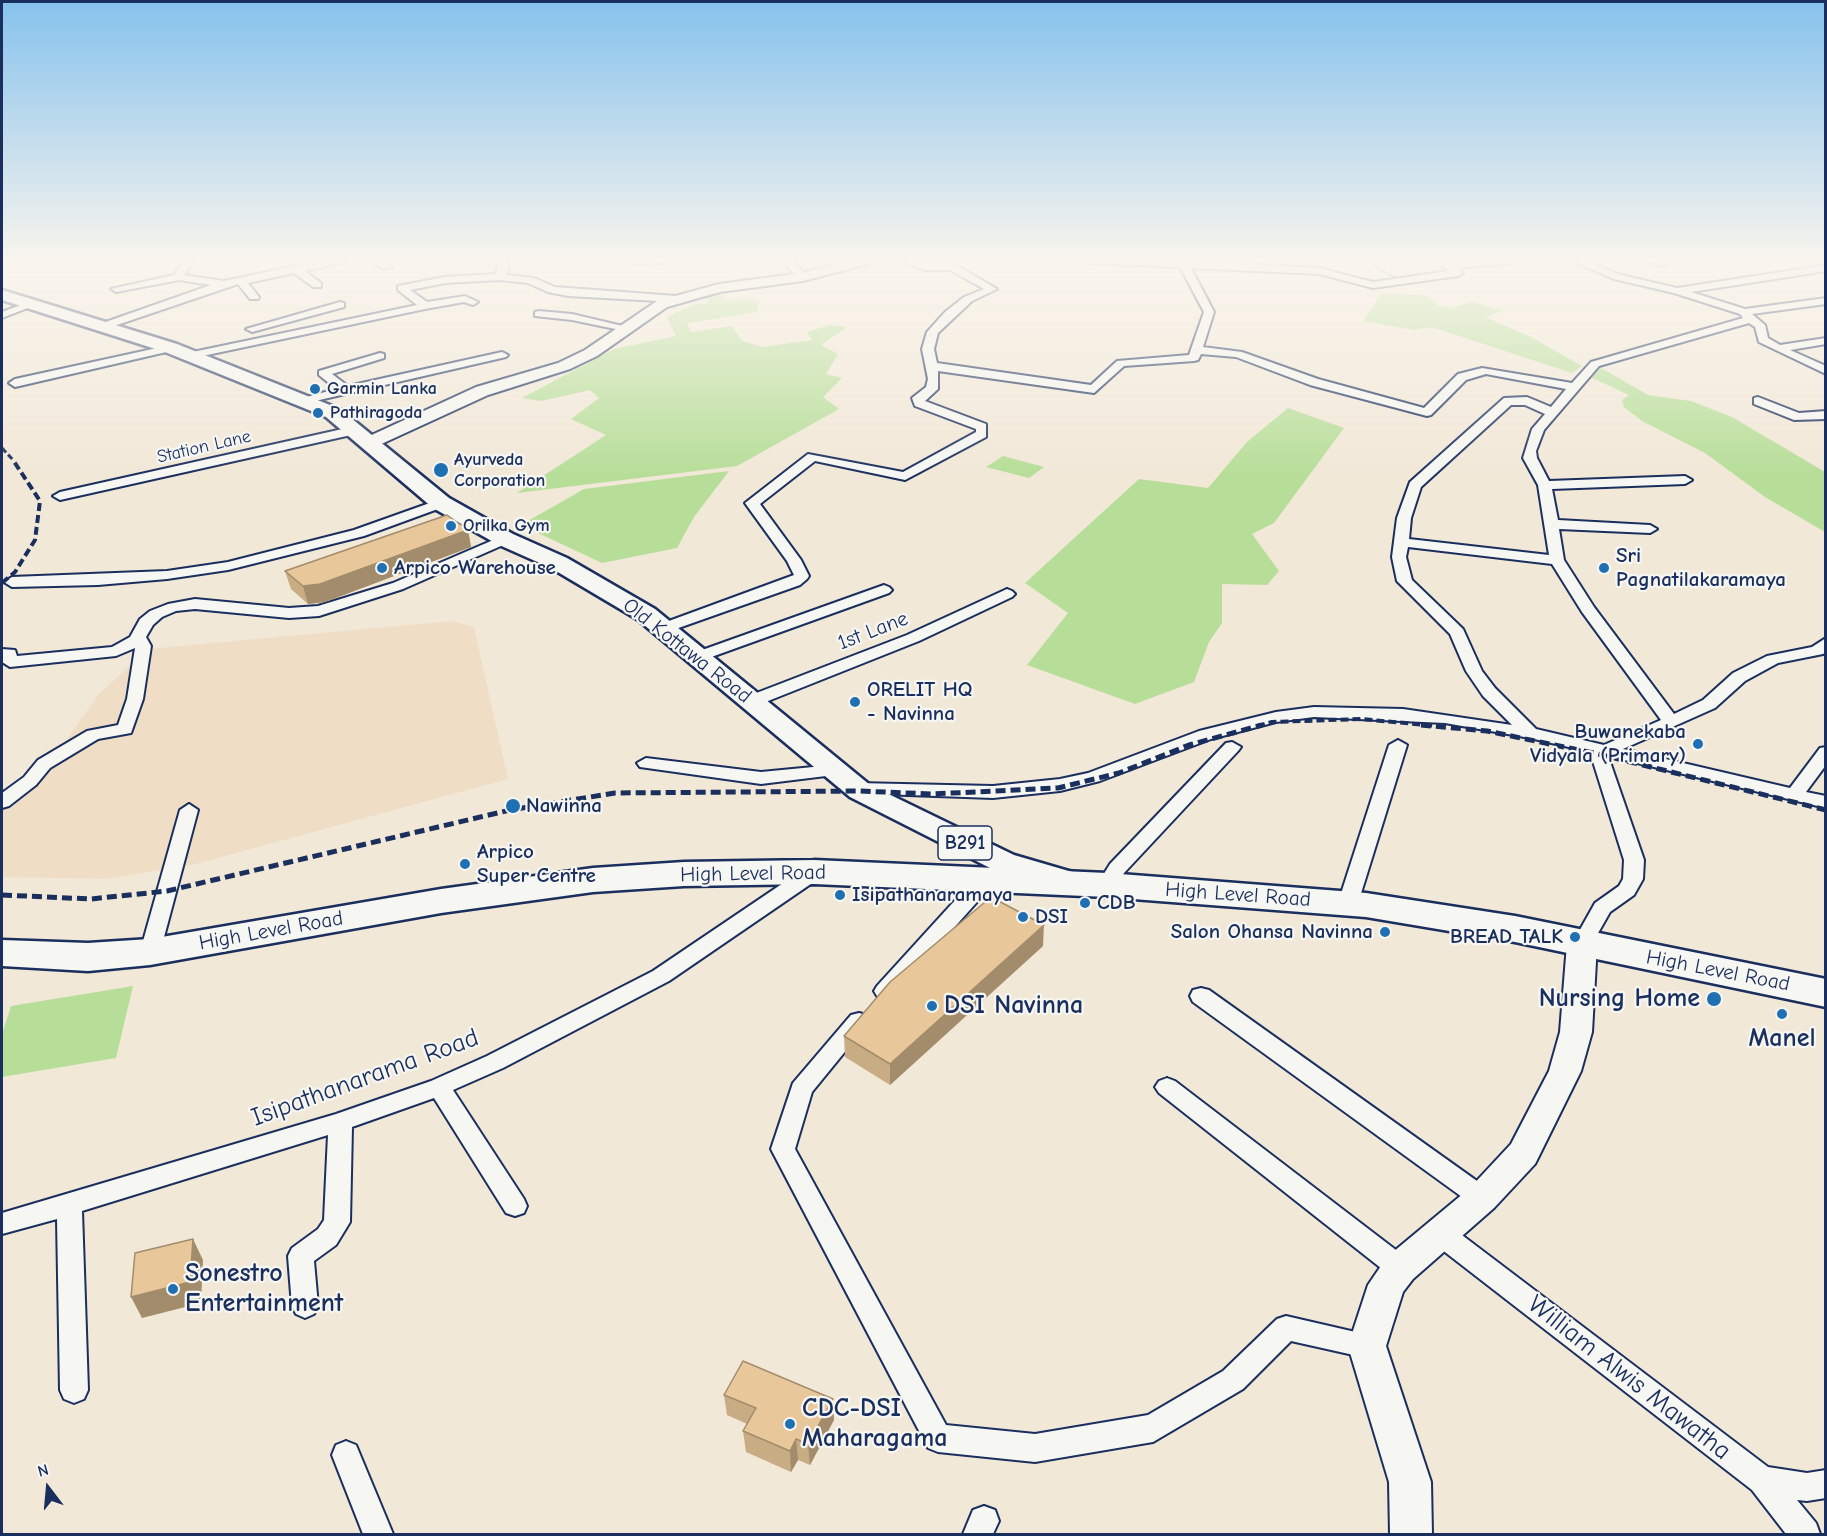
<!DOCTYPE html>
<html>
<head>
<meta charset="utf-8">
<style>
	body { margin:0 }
	#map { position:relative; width:1827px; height:1536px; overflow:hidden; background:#f2e8d8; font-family:"Comic Neue",sans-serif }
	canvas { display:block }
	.frame { position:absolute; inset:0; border:3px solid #1b2f5e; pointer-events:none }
	.north { position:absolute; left:18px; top:1458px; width:60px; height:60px; -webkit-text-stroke:4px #f6f6f2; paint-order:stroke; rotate:344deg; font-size:16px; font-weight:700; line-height:24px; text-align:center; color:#1b2f5e }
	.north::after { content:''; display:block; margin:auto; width:21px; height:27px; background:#1b2f5e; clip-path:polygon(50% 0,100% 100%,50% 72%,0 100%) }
</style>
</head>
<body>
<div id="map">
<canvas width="1827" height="1536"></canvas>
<div class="frame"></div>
<div class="north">N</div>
</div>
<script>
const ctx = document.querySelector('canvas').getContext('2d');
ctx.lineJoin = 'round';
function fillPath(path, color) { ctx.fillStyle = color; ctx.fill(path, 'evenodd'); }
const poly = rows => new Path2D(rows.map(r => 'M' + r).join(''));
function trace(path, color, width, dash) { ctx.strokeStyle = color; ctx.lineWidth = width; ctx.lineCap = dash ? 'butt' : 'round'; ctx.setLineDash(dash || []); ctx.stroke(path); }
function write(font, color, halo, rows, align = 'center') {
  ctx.font = font + ' "Comic Neue",sans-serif'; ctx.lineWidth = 4.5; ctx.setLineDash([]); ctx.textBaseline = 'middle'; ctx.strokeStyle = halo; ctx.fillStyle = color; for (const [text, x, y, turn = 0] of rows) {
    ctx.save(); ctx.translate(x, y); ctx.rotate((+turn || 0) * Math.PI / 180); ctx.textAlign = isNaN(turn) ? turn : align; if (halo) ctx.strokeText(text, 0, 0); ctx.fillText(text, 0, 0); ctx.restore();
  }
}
const built = poly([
	[452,621,474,627,508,779,192,865,106,879,2,877,2,802,44,771,99,694,148,649]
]);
const green = poly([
	[718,290,726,301,742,299,759,301,757,312,687,323,691,332,732,326,742,341,763,347,812,340,807,332,830,325,847,327,821,345,838,354,826,374,842,378,823,397,839,409,737,466,517,493,606,435,571,419,599,398,590,390,541,401,522,398,614,349,676,336,667,317,692,305,709,303,704,293],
	[1381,294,1426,295,1437,305,1450,308,1473,302,1503,311,1485,317,1531,337,1582,366,1572,373,1432,327,1414,330,1364,321],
	[1601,368,1648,395,1691,401,1732,417,1825,472,1825,532,1765,497,1705,453,1642,421,1624,407,1622,400,1629,395,1588,376],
	[1288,408,1344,428,1274,523,1252,534,1279,571,1267,585,1222,584,1222,623,1209,642,1194,682,1135,704,1027,665,1068,613,1025,583,1139,479,1208,488,1247,442],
	[1003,456,1044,467,1029,478,986,467],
	[729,471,694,517,677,548,602,563,521,525,584,489],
	[133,986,116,1058,2,1077,2,1034,11,1006]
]);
const stream = poly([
	[1366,260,1398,280]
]);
const street = poly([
	[184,260,194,260,184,275,224,281,295,266,334,260,352,260,305,271,321,283,321,287,313,287,294,273,248,283,259,297,258,299,250,299,238,284,108,328,100,328,100,324,211,285,179,280,116,292,111,289,174,275,184,260],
	[371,260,382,260,392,267,383,269,371,260],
	[485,260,506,260,509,268,506,275,534,278,555,287,676,296,681,299,676,302,568,296,548,292,528,283,500,280,445,283,410,290,427,302,465,296,478,302,473,305,464,302,425,309,188,359,182,356,188,353,417,305,398,290,398,286,445,277,496,274,498,264,485,260],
	[631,260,667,260,662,263,635,264,631,260],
	[781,260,791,260,808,277,799,279,781,260],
	[897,260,956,265,997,289,972,301,938,333,934,349,937,363,1091,385,1117,361,1189,355,1204,312,1180,267,1086,263,1081,260,1183,260,1319,268,1373,282,1448,271,1442,266,1447,263,1520,260,1515,263,1457,268,1463,273,1458,276,1373,288,1319,274,1191,268,1214,312,1203,347,1242,352,1318,379,1424,408,1458,374,1482,368,1572,383,1591,362,1743,318,1740,314,1674,293,1614,279,1570,260,1583,260,1621,275,1677,288,1826,265,1826,271,1691,292,1745,309,1826,298,1826,304,1752,314,1765,325,1768,338,1780,345,1826,338,1826,344,1790,350,1826,366,1826,374,1759,342,1755,327,1749,323,1599,366,1544,430,1536,451,1537,458,1549,481,1685,476,1692,480,1685,484,1552,489,1558,520,1650,525,1657,529,1650,533,1559,529,1564,560,1594,607,1674,714,1703,700,1733,673,1767,656,1812,647,1826,638,1826,652,1823,654,1778,663,1745,681,1715,708,1623,749,1790,788,1820,748,1826,747,1826,765,1806,792,1826,796,1826,808,1608,756,1644,860,1643,879,1634,895,1610,912,1589,949,1582,951,1575,949,1572,944,1595,903,1619,886,1623,879,1624,860,1590,752,1530,738,1445,723,1314,717,1276,722,1211,739,1100,781,1060,791,993,798,851,793,848,789,851,785,857,783,993,786,1060,779,1088,773,1199,731,1276,712,1314,707,1403,709,1512,725,1483,696,1466,671,1450,634,1397,581,1392,557,1397,518,1410,482,1504,398,1527,397,1551,407,1566,389,1486,374,1466,380,1431,415,1427,416,1310,385,1236,357,1201,354,1198,360,1194,361,1124,366,1094,393,938,371,938,389,925,401,986,424,986,437,905,480,815,461,760,504,801,560,809,576,807,579,800,585,670,631,658,631,656,628,658,625,794,575,787,561,745,503,808,454,903,472,976,432,976,429,915,406,912,398,926,387,928,379,922,349,927,332,945,312,964,297,984,289,950,270,926,270,897,260],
	[1511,405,1525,405,1545,414,1532,429,1523,458,1538,485,1549,555,1409,539,1411,518,1421,487,1511,405],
	[1408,547,1552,564,1582,612,1661,720,1604,745,1536,729,1495,688,1482,671,1463,629,1412,580,1406,557,1408,547],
	[1641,260,1682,260,1660,265,1641,260],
	[29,302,38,304,2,318,2,312,29,302],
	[340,302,344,303,344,307,252,332,246,329,340,302],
	[539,311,572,314,631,328,625,331,572,320,535,316,535,312,539,311],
	[171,345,175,346,175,350,15,387,9,383,15,379,171,345],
	[502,352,508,355,506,357,302,404,296,400,336,389,319,375,319,371,380,353,384,354,384,358,332,374,348,386,502,352],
	[1758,397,1799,413,1826,411,1826,419,1794,420,1754,404,1754,398,1758,397],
	[356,426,362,430,360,433,60,500,53,496,60,492,356,426],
	[441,499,446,500,446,506,364,536,228,570,167,579,98,585,12,587,4,582,12,577,167,571,228,562,354,530,441,499],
	[505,535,512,539,510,542,403,589,319,616,289,618,195,609,176,611,162,617,153,625,146,637,151,646,143,699,131,733,98,739,50,768,36,785,9,806,2,808,2,793,24,777,38,760,87,731,118,725,127,699,135,648,116,656,10,667,2,662,2,649,15,650,17,656,112,647,130,637,140,619,150,611,168,604,195,599,289,608,318,606,393,583,505,535],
	[884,585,889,587,892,590,889,593,703,660,697,662,689,657,691,654,884,585],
	[1007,589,1012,591,1015,594,1012,597,919,641,758,705,752,706,744,701,746,697,907,635,1007,589],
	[1398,740,1407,745,1358,903,1355,908,1341,908,1338,903,1389,745,1398,740],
	[1232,742,1241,747,1238,751,1124,873,1114,890,1100,890,1097,885,1110,864,1226,743,1232,742],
	[646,758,761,772,834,765,843,770,834,775,761,784,640,767,637,763,646,758],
	[189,804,198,810,160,952,157,957,150,959,143,957,140,952,180,810,189,804],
	[814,866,821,867,824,872,821,877,669,981,503,1068,453,1090,524,1199,527,1206,524,1213,515,1216,506,1213,434,1098,352,1127,350,1222,336,1245,314,1261,318,1306,314,1314,305,1318,296,1314,292,1306,288,1256,292,1248,318,1229,324,1220,328,1135,82,1211,88,1390,84,1399,74,1403,64,1399,60,1390,57,1219,2,1234,2,1213,336,1114,431,1081,487,1056,653,971,807,867,814,866],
	[986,872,993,874,996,879,993,884,893,996,885,999,877,996,874,991,877,986,979,874,986,872],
	[1201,988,1209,990,1491,1191,1494,1198,1491,1205,1482,1208,1473,1205,1193,1002,1190,996,1193,990,1201,988],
	[859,1013,867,1015,870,1021,812,1092,795,1149,946,1425,1035,1434,1148,1415,1223,1371,1277,1319,1286,1316,1377,1337,1381,1346,1377,1355,1367,1358,1291,1341,1243,1389,1153,1442,1035,1462,938,1452,928,1448,771,1149,793,1083,851,1015,859,1013],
	[1167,1078,1175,1081,1409,1260,1413,1268,1409,1276,1400,1279,1391,1276,1159,1093,1155,1087,1159,1081,1167,1078],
	[1441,1223,1450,1226,1768,1467,1807,1473,1826,1470,1826,1498,1807,1501,1797,1500,1816,1523,1820,1534,1786,1534,1752,1490,1432,1242,1428,1234,1432,1226,1441,1223],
	[346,1441,356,1445,393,1534,363,1534,332,1455,336,1445,346,1441],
	[984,1506,995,1510,999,1521,993,1534,963,1534,973,1510,984,1506]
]);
const secondary = poly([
	[852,260,874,260,872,263,803,281,720,292,667,307,597,356,570,369,488,395,377,446,365,446,362,442,365,438,476,387,558,363,585,350,657,301,719,284,802,273,852,260],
	[1582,934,1592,937,1597,944,1592,1032,1581,1071,1540,1154,1535,1164,1494,1208,1413,1279,1403,1292,1386,1346,1431,1482,1432,1534,1390,1534,1389,1482,1348,1346,1368,1285,1387,1257,1470,1188,1511,1144,1549,1071,1560,1032,1567,944,1572,937,1582,934]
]);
const primary = poly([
	[2,290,177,344,340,409,449,498,513,534,567,558,655,609,870,785,1014,855,1079,874,1084,881,1079,888,1068,891,992,869,850,797,637,619,551,568,497,544,433,508,326,417,165,352,2,300,2,290]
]);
const highway = poly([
	[814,860,1107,873,1366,893,1515,916,1826,979,1826,1007,1515,942,1366,917,1107,897,814,884,684,886,593,892,441,913,150,965,88,971,2,966,2,940,88,943,150,939,441,889,593,868,684,862,814,860]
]);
const railFar2 = poly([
	[2,448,14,461]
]);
const railFar1 = poly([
	[2,583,15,572,35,540,40,501,13,460],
	[1257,726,1272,722,1361,719,1437,726]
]);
const rail = poly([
	[1421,725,1487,731,1598,754,1826,810],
	[2,895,91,899,167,891,510,810,615,793,860,791,932,794,1058,788,1119,773,1189,745,1262,725]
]);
const wall = poly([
	[468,530,471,547,325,602,308,604,291,589,285,571],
	[1043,946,890,1085,845,1057,844,1036],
	[724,1395,834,1420,810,1465,798,1460,791,1472,746,1452,743,1431,747,1424,727,1415]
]);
const shadedWall = poly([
	[468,530,471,547,325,602,308,604,303,586],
	[1044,925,1043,946,890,1085,890,1064],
	[193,1239,203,1260,201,1303,142,1318,131,1297],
	[833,1399,834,1420,810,1465,808,1444],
	[796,1439,798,1460,791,1472,790,1451]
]);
const building = poly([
	[447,515,468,530,320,584,303,586,285,571,447,515],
	[991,897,1044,925,890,1064,844,1036,890,982,991,897],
	[193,1239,190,1282,131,1297,135,1253,193,1239],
	[743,1361,833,1399,808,1444,796,1439,790,1451,743,1431,756,1408,724,1395,743,1361]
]);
const markers = [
	[315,389,6,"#1f6fb2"],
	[318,413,6,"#1f6fb2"],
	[441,470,8,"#1f6fb2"],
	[451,526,6,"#1f6fb2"],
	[382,568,6,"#1f6fb2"],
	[1604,568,6,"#1f6fb2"],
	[855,702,6,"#1f6fb2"],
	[1698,744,6,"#1f6fb2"],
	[513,806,8,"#1f6fb2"],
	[465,864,6,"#1f6fb2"],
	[840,895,6,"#1f6fb2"],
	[1085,903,6,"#1f6fb2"],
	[1023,917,6,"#1f6fb2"],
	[1385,932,6,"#1f6fb2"],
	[1575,937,6,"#1f6fb2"],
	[1714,999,8,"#1f6fb2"],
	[932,1006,6,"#1f6fb2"],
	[1782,1014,6,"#1f6fb2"],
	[173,1289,6,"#1f6fb2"],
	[790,1424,6,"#1f6fb2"]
];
const farPoinames = [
	["Garmin Lanka",327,389],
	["Pathiragoda",330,413],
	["Ayurveda",454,460],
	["Corporation",454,481],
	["Orilka Gym",463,526]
];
const farStreetnames = [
	["Station Lane",204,447,-13]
];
const shields = [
	[965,843,54]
];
const shieldNames = [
	["B291",965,843]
];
const poiNames = [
	["Sri",1616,556],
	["Pagnatilakaramaya",1616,580],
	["Arpico Warehouse",394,568],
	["ORELIT HQ",867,690],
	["- Navinna",867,714],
	["Buwanekaba",1686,732,"right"],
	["Vidyala (Primary)",1686,756,"right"],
	["Nawinna",526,806],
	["Arpico",477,852],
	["Super Centre",477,876],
	["Isipathanaramaya",852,895],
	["CDB",1097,903],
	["DSI",1035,917],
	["Salon Ohansa Navinna",1373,932,"right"],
	["BREAD TALK",1563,937,"right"]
];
const streetNames = [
	["1st Lane",873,631,-21],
	["Old Kottawa Road",687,651,38],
	["High Level Road",753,874,-1],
	["High Level Road",1238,895,4],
	["High Level Road",271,931,-10],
	["High Level Road",1718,971,11]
];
const nearPoinames = [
	["Nursing Home",1700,999,"right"],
	["DSI Navinna",944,1006],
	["Manel",1782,1039,"center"],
	["Sonestro",185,1274],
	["Entertainment",185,1304],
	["CDC-DSI",802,1409],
	["Maharagama",802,1439]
];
const nearStreetnames = [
	["Isipathanarama Road",365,1078,-20],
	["William Alwis Mawatha",1629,1378,38]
];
fillPath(built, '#efdec5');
fillPath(green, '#b7de99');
trace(stream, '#6394b9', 3);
trace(street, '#1b2f5e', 4);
trace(secondary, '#1b2f5e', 4);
trace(primary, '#1b2f5e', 5);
trace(highway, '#1b2f5e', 5);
fillPath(street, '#f6f6f2');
fillPath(secondary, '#f6f6f2');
fillPath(primary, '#f6f6f2');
fillPath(highway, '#f6f6f2');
trace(railFar2, '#1b2f5e', 3, [6, 3]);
trace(railFar1, '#1b2f5e', 4, [8, 4]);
trace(rail, '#1b2f5e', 5, [10, 5]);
fillPath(wall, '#c8ac84');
fillPath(shadedWall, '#a28c6c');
fillPath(building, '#e8c89a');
trace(building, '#a28c6c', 1.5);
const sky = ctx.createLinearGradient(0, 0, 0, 475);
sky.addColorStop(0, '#86c2ed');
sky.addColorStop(0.55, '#f9f5ed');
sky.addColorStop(1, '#f9f5ed00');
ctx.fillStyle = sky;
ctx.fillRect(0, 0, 1827, 475);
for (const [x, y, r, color] of markers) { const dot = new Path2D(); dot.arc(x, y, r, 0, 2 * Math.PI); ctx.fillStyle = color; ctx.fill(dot); trace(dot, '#f6f6f2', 2); }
write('bold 18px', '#1b2f5e', '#f6f6f2', farPoinames, 'left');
write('18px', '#1b2f5e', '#f6f6f2', farStreetnames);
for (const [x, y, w] of shields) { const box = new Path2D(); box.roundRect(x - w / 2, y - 17, w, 34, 4.5); ctx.fillStyle = '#f6f6f2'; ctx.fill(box); trace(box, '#1b2f5e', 1.5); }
write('bold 20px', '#1b2f5e', null, shieldNames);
write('bold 21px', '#1b2f5e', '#f6f6f2', poiNames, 'left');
write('21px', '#1b2f5e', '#f6f6f2', streetNames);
write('bold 26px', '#1b2f5e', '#f6f6f2', nearPoinames, 'left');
write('26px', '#1b2f5e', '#f6f6f2', nearStreetnames);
</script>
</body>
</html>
